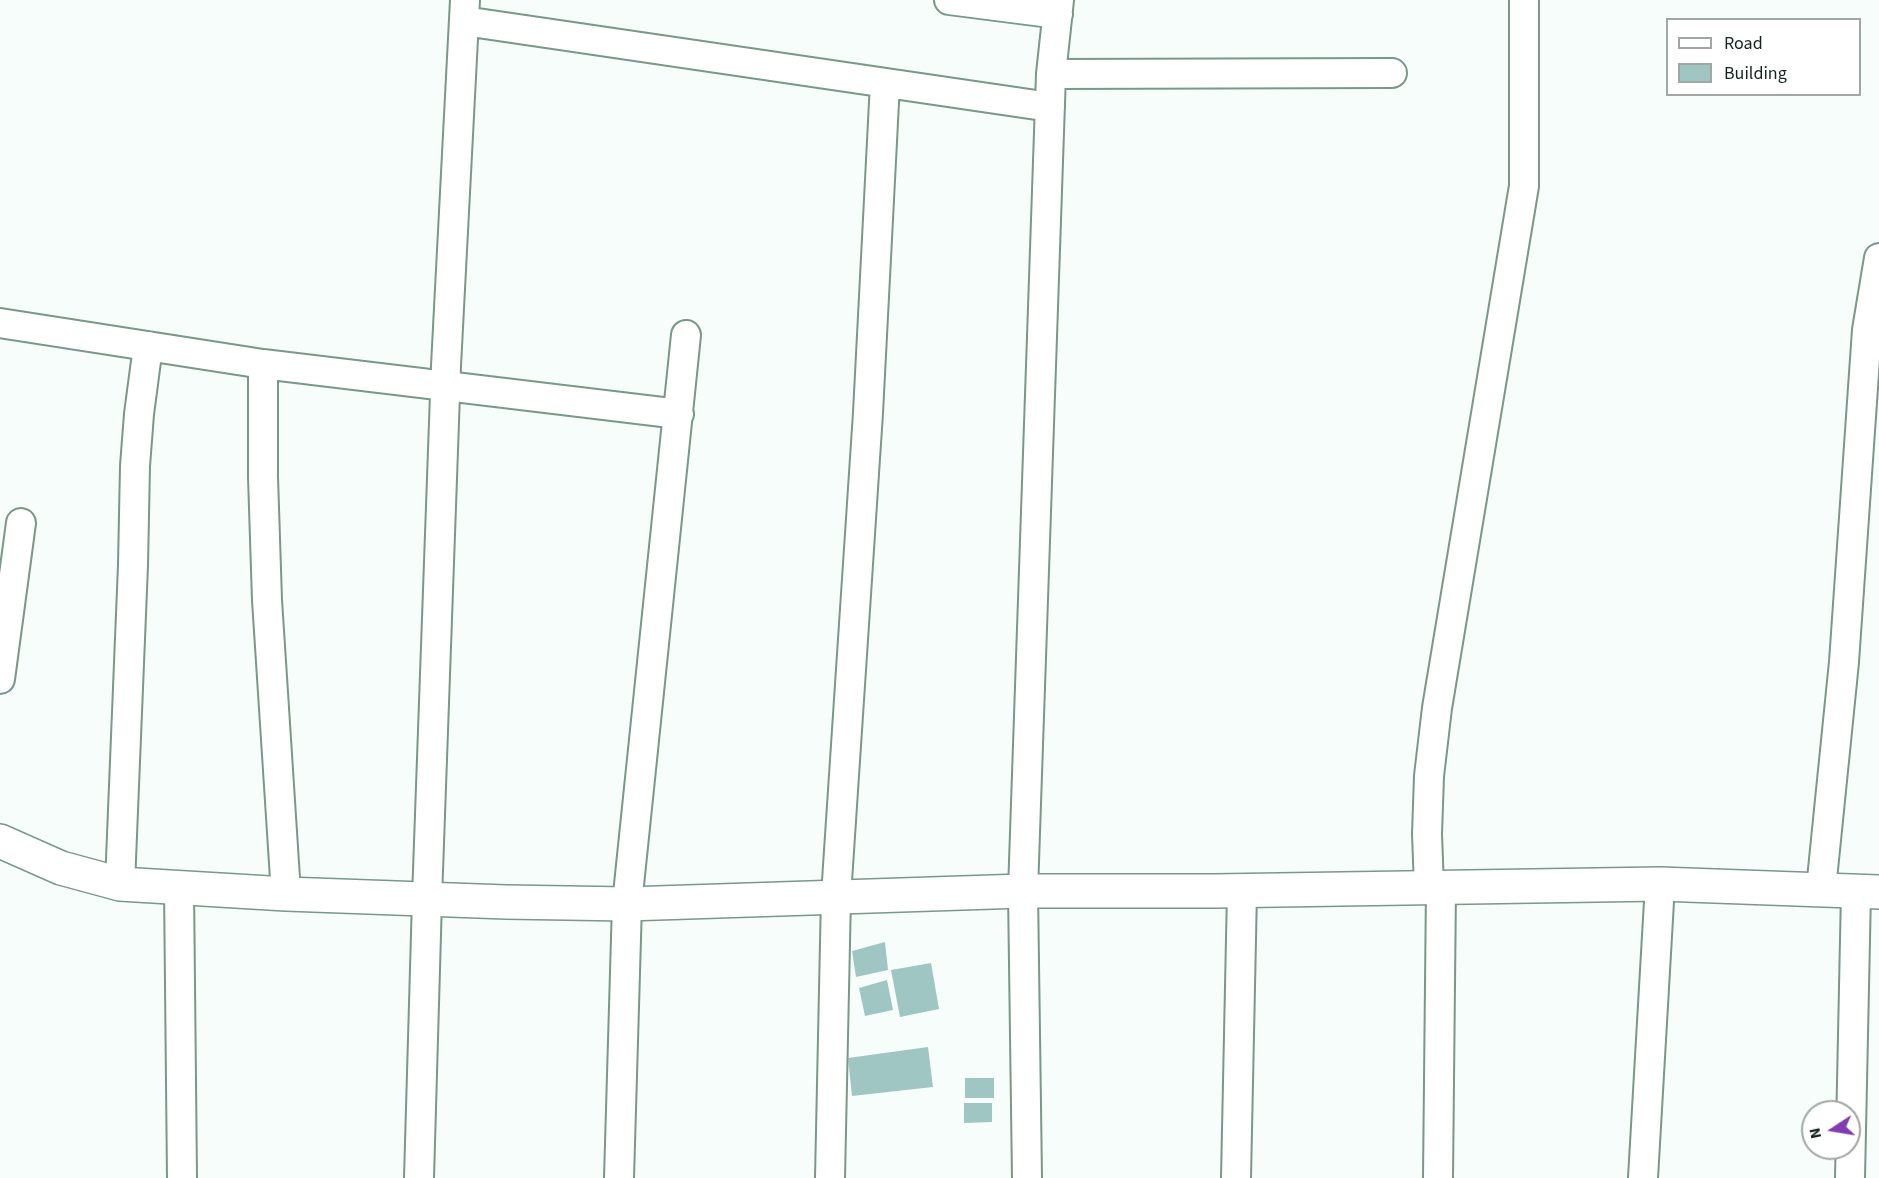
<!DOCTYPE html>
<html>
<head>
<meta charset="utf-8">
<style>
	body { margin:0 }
	#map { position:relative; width:1879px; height:1178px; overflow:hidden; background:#f7fdfa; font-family:"Source Sans 3",sans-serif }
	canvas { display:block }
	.legend { position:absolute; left:1666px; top:18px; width:195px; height:78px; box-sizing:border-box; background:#fff; border:2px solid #a2a7a4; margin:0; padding:8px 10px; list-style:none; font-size:18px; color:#16221c }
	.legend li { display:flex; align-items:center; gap:12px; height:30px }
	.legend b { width:30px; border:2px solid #a2a7a4 }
	.north { position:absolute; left:1801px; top:1100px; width:60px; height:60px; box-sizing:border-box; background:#fff; border:2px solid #a2a7a4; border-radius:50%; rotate:258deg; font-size:16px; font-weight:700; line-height:24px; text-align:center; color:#16221c }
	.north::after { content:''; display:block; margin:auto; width:21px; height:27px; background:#803db1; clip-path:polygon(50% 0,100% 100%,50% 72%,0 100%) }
</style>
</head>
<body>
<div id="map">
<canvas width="1879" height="1178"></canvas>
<ul class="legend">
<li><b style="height:8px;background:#fff"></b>Road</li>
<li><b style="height:16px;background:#a0c6c4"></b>Building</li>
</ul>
<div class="north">N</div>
</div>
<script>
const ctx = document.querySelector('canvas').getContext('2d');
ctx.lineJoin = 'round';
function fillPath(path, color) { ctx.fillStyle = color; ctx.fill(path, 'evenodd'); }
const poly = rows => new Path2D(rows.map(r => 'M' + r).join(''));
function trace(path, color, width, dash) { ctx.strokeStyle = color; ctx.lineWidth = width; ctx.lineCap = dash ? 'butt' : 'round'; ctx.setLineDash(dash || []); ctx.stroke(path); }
const building = poly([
	[885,942,888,970,856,977,852,951],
	[931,963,939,1009,900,1017,891,970],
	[887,980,893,1010,865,1016,859,988],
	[928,1047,933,1087,852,1096,848,1058],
	[965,1078,994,1078,994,1098,965,1098],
	[964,1103,992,1103,992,1122,964,1123]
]);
const minor = poly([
	[949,0,1058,14],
	[464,21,1050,107],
	[1051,74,1392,73],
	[0,323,263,364,679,414],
	[263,364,263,477,267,600,286,894],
	[0,679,21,523],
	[120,884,133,565,135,466,139,414,148,346],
	[179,887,182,1178],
	[1429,887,1427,834,1429,776,1437,708,1524,186,1524,0],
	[1821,889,1844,662,1867,330,1879,258],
	[419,1178,427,899,446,366,465,0],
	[619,1178,627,904,686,335],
	[830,1178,836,896,868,413,885,83],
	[1027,1178,1023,891,1051,74,1059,0],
	[1236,1178,1242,891],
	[1438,1178,1441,887],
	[1643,1178,1660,884],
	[1850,1178,1856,892]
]);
const tertiary = poly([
	[0,841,61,868,120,884,286,894,506,902,627,904,1023,891,1215,891,1660,884,1879,892]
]);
fillPath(building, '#a0c6c4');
trace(minor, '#799888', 32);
trace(tertiary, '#799888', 36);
trace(minor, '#fff', 28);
trace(tertiary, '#fff', 33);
</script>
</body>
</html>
